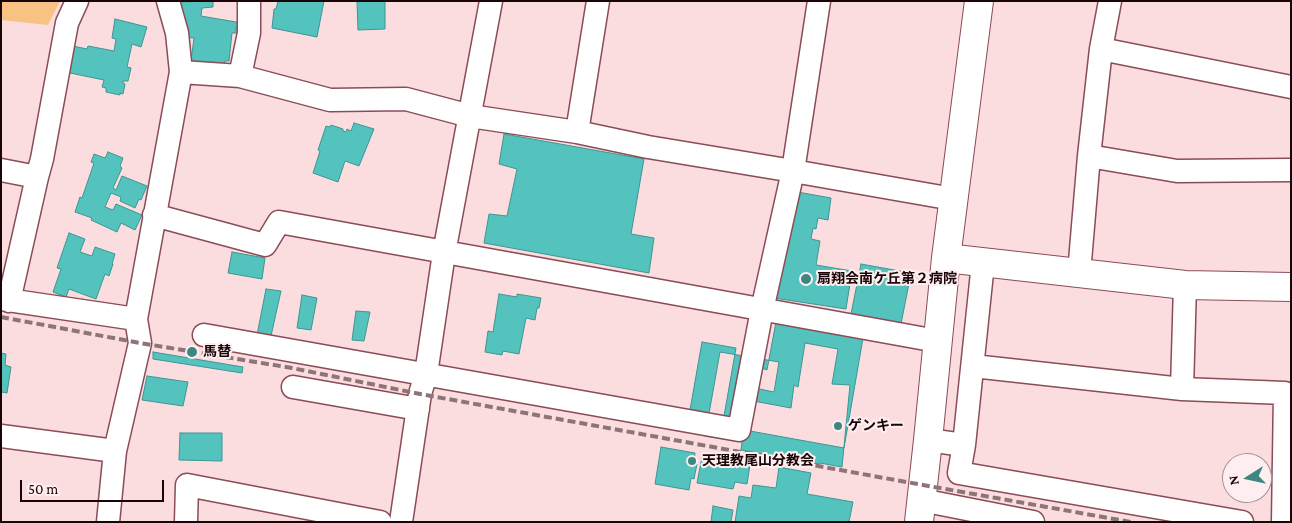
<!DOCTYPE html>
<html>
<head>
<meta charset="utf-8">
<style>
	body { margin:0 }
	#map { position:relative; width:1292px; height:523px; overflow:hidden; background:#fbdde0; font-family:"Crimson Pro",serif }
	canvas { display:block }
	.frame { position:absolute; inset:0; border:2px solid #190407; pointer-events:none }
	.north { position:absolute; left:1222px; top:453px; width:50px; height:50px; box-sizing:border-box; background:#feeef0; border:1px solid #a29093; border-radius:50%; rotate:260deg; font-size:14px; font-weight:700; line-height:20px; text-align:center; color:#190407 }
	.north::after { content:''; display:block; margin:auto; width:18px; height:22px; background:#3e8682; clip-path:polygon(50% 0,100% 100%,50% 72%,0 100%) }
	.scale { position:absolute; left:20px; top:480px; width:144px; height:22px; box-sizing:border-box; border:2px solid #190407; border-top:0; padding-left:6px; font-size:15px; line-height:18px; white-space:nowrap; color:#190407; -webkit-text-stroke:4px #feeef0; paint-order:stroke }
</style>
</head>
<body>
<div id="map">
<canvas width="1292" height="523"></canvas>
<div class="frame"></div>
<div class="north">N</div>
<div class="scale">50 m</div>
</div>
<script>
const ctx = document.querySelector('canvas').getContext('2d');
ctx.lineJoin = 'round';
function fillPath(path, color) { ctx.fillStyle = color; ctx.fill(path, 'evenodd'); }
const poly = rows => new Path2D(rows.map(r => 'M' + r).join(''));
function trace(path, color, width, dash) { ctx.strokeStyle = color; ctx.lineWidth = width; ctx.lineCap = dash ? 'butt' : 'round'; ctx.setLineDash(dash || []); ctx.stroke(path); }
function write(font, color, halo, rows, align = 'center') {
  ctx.font = font + ' "Crimson Pro","Noto Sans JP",serif'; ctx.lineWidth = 4; ctx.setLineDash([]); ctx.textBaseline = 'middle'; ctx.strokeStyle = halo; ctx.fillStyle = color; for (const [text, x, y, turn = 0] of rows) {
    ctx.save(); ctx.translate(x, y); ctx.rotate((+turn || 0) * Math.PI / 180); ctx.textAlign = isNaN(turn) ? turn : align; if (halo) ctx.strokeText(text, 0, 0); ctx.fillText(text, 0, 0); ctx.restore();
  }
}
const green = poly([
	[1,1,60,1,48,25,1,20]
]);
const building = poly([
	[213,1,213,7,202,8,201,16,242,23,242,28,236,27,236,33,232,33,229,61,225,61,224,64,191,61,194,38,182,37,176,2,213,1],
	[278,1,324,1,317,37,272,28,274,9,276,9,278,1],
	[357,1,385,1,385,29,358,30,357,1],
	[115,19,147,27,141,47,132,44,127,67,131,68,128,81,123,81,123,83,125,84,123,94,120,93,120,95,106,92,106,88,102,87,104,80,70,73,70,72,68,71,73,46,87,49,88,46,114,51,116,39,112,38,115,19],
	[354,123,374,129,359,166,345,161,338,182,313,173,320,151,318,150,326,126,330,127,331,125,343,129,343,131,346,132,347,129,351,131,354,123],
	[504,134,644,159,631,234,654,238,649,273,484,243,489,214,507,216,517,169,499,164,504,134],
	[108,152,123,158,120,166,122,168,113,188,116,190,122,176,147,186,141,200,139,199,135,208,120,201,121,197,111,193,105,207,113,210,116,204,142,215,135,230,121,223,117,232,91,220,92,218,75,212,80,197,82,198,94,163,91,162,94,154,105,158,108,152],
	[792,191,831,198,828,220,818,218,816,229,813,228,811,239,820,241,816,265,852,271,846,309,774,298,792,191],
	[69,233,85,239,80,252,92,256,95,247,115,254,112,264,113,264,109,276,105,274,96,299,69,289,66,297,53,292,61,269,57,268,69,233],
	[232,252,265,258,262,279,228,273,232,252],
	[861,264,911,273,901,324,851,314,861,264],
	[266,289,281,291,271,336,257,335,266,289],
	[499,294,517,297,517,294,541,298,539,308,537,308,535,320,526,318,519,354,503,351,502,355,485,352,488,331,493,332,499,294],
	[302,295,317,298,311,330,297,328,302,295],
	[356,311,370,312,364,341,352,340,356,311],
	[776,322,863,338,844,448,750,431,762,368,767,370,776,322],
	[702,342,736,348,724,416,690,410,702,342],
	[805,343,838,349,832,384,850,385,842,467,820,463,819,464,741,450,742,442,705,436,720,352,779,362,774,392,750,387,748,400,791,408,794,385,798,387,805,343],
	[153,352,243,367,242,373,153,359,153,352],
	[1,353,6,354,5,365,11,367,7,393,1,392,1,353],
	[147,376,188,382,183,406,142,400,147,376],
	[180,433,222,433,222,461,179,460,180,433],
	[661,447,695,453,694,463,697,464,694,479,691,478,689,490,655,484,661,447],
	[702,457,750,465,747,484,735,482,733,489,697,483,702,457],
	[779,467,811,473,807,494,853,502,849,522,735,522,739,496,751,498,753,485,776,488,779,467],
	[713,506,733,510,731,522,711,522,713,506]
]);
const minor = poly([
	[819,1,793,171,953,199],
	[1101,49,1291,87],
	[181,72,240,76,330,100,406,99,470,116,577,132,648,147,793,171,762,310,739,430,204,335],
	[240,76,249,33,249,1],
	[577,132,598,1],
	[1089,156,1177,171,1291,170],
	[1,170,37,177,9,301],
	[37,177,42,159,67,23,77,1],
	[154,215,265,245,279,222,937,341],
	[1079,273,1089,156,1101,49,1110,1],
	[1185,285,1182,389,1285,393,1283,522],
	[1,299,136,319,140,343,115,451,108,522],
	[136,319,181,72,177,33,168,1],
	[973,366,1182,389],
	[293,387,418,409],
	[1,436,115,451],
	[928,440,964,445,959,473,1242,522],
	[964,445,983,263],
	[921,500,1033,522],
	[186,522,187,485,380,522],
	[401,522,420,394,426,374,444,253,491,1]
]);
const tertiary = poly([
	[946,258,1185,285,1291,287],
	[919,522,928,440,946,258,979,1]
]);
const rail = poly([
	[1,317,140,343,292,368,420,394,923,485,1131,522]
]);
const markers = [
	[806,279,6,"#3e8682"],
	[192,352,6,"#3e8682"],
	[838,426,5,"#3e8682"],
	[692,461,5,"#3e8682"]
];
const poiNames = [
	["扇翔会南ケ丘第２病院",817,279],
	["馬替",203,352],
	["ゲンキー",848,426],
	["天理教尾山分教会",702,461]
];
fillPath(green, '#f7c282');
fillPath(building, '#54c3bd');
trace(building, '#3d9591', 1);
trace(minor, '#8a4c56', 25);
trace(tertiary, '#8a4c56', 30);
trace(minor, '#fff', 22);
trace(tertiary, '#fff', 28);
trace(rail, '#8d7477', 4, [8, 4]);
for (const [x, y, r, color] of markers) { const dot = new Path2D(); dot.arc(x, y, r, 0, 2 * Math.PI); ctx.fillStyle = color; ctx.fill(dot); trace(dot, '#feeef0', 2); }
write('bold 14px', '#190407', '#feeef0', poiNames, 'left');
</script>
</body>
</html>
